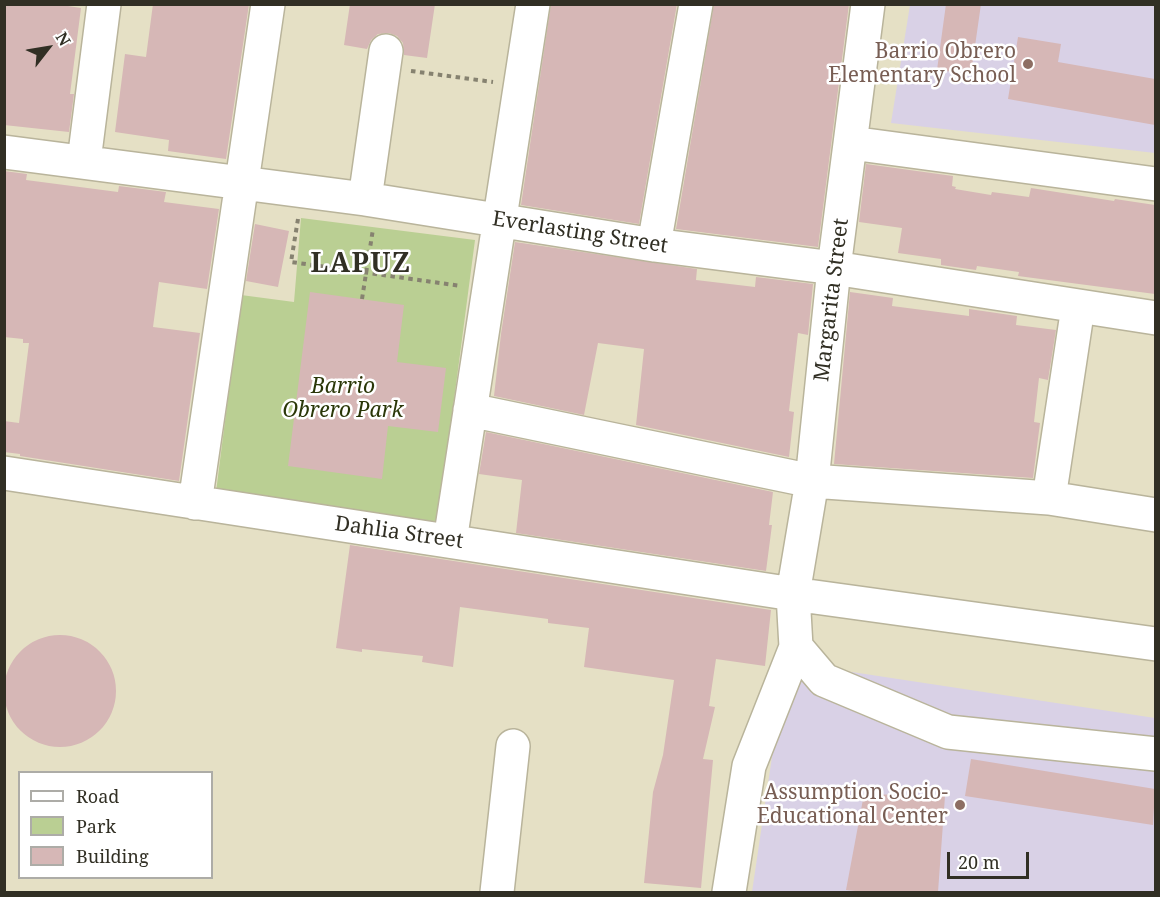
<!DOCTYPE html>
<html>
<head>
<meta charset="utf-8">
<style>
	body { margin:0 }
	#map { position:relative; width:1160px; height:897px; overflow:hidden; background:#e5e0c5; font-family:"Noto Serif",serif }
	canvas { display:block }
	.frame { position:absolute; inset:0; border:6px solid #312f24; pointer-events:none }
	.legend { position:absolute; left:18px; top:771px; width:195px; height:108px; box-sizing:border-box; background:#fff; border:2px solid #adaca7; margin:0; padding:8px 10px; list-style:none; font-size:18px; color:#312f24 }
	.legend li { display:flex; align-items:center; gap:12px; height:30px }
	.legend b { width:30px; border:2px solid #adaca7 }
	.north { position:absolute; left:18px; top:18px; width:60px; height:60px; -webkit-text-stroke:4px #fff; paint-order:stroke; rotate:59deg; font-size:16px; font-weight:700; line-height:24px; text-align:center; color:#312f24 }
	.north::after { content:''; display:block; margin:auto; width:21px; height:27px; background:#312f24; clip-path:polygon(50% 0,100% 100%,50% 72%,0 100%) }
	.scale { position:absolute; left:947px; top:852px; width:82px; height:27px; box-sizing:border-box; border:3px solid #312f24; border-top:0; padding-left:8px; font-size:18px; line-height:21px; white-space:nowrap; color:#312f24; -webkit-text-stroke:4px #fff; paint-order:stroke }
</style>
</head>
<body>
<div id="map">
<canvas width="1160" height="897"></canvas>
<div class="frame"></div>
<ul class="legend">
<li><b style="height:8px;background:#fff"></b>Road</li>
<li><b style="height:16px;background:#bacf93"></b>Park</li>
<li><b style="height:16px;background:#d6b7b6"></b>Building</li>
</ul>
<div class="north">N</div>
<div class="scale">20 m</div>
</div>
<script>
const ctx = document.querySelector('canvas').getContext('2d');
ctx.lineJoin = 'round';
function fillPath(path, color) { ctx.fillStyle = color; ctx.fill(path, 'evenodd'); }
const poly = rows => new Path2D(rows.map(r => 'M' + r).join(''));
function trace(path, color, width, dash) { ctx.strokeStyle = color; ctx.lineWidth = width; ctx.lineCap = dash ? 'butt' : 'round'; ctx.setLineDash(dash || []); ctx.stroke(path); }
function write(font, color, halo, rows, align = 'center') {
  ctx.font = font + ' "Noto Serif",serif'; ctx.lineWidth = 5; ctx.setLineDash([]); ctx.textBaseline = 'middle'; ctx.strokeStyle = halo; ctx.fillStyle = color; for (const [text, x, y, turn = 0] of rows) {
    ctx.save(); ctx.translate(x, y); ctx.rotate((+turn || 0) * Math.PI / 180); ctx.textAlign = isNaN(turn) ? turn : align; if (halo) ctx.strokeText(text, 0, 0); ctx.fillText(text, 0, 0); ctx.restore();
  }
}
const education = poly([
	[910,5,1155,5,1155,153,891,123],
	[786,662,1155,718,1155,892,752,892]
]);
const green = poly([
	[301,218,475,240,438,522,216,492,241,295,294,302]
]);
const building = poly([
	[4,4,55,4,81,8,70,94,74,94,69,132,4,125],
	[153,4,249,4,226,159,168,151,169,140,115,132,125,54,146,57],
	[350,4,435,4,427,58,404,55,403,43,397,36,389,33,378,34,371,40,367,49,344,45],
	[551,4,677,4,639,224,521,205],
	[714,4,849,4,818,247,676,229],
	[946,4,981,4,971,74,937,70],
	[1018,37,1061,44,1058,62,1155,79,1155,125,1008,99],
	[866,164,953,176,952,186,956,187,955,189,991,195,992,192,1029,197,1031,188,1114,201,1115,199,1155,205,1155,294,1018,276,1019,272,977,266,976,270,941,265,941,259,898,253,902,228,859,222],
	[4,171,27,174,26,180,118,192,119,186,166,192,164,202,219,209,207,289,159,282,153,327,200,333,179,481,20,456,20,454,4,452,4,421,19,423,29,343,23,343,23,339,4,337],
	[255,224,289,231,278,287,246,281],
	[515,242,697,269,696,280,755,287,756,277,813,284,808,335,798,333,789,411,794,412,789,457,636,425,644,349,598,343,584,415,494,396,501,334],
	[310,292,404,305,397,362,446,368,438,432,388,426,382,479,288,466],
	[850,292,893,298,892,306,969,316,969,309,1017,316,1016,325,1056,330,1048,380,1039,378,1034,422,1040,423,1033,478,834,464],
	[486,432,773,492,769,525,772,525,766,571,516,533,522,480,479,474],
	[350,545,771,610,765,666,716,659,709,706,715,707,703,759,713,760,701,888,644,883,653,792,663,755,674,680,584,667,589,628,548,623,548,619,460,607,453,667,422,662,423,656,362,649,362,652,336,648],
	'4 691a56 56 0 1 1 112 0a56 56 0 1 1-112 0Z',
	[971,759,1155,789,1153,825,965,796],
	[864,794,945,796,938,892,865,892,846,890]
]);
const path = poly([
	[411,71,493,82],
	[298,219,291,262,461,286],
	[362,299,373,229]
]);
const minor = poly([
	[851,143,1156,184],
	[4,152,365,199,654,245,834,268,1156,318],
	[84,161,104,4],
	[365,199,386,51],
	[654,245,696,4],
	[470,410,812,481,1049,498,1156,515],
	[4,473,793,594,1156,644],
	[1049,498,1078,307],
	[195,503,268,4],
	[450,541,533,4],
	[796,647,824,680,948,732,1156,754],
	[497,892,513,746],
	[729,892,749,766,796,647,793,594,812,481,834,268,868,4]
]);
const markers = [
	[1028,64,6,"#8d6e63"],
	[960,805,6,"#8d6e63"]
];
const educationNames = [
	["Barrio Obrero",1016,52],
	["Elementary School",1016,76],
	["Assumption Socio-",948,793],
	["Educational Center",948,817]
];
const streetNames = [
	["Everlasting Street",580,233,9],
	["Margarita Street",832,300,-83],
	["Dahlia Street",399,533,8]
];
const parkNames = [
	["Barrio",343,387],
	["Obrero Park",343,411]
];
const districtNames = [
	["LAPUZ",361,264]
];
fillPath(education, '#d9d1e6');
fillPath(green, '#bacf93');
fillPath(building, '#d6b7b6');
trace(minor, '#b9b49b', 36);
trace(path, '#868270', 4, [4.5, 4.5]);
trace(minor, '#fff', 33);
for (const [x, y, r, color] of markers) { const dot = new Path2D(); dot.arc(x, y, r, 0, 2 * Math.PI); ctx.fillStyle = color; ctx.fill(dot); trace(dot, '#fff', 2); }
write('21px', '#785e54', '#fff', educationNames, 'right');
write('21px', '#312f24', '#fff', streetNames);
write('italic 21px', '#2a3708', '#fff', parkNames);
ctx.letterSpacing = '1.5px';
write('bold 27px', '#312f24', '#fff', districtNames);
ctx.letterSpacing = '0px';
</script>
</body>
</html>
